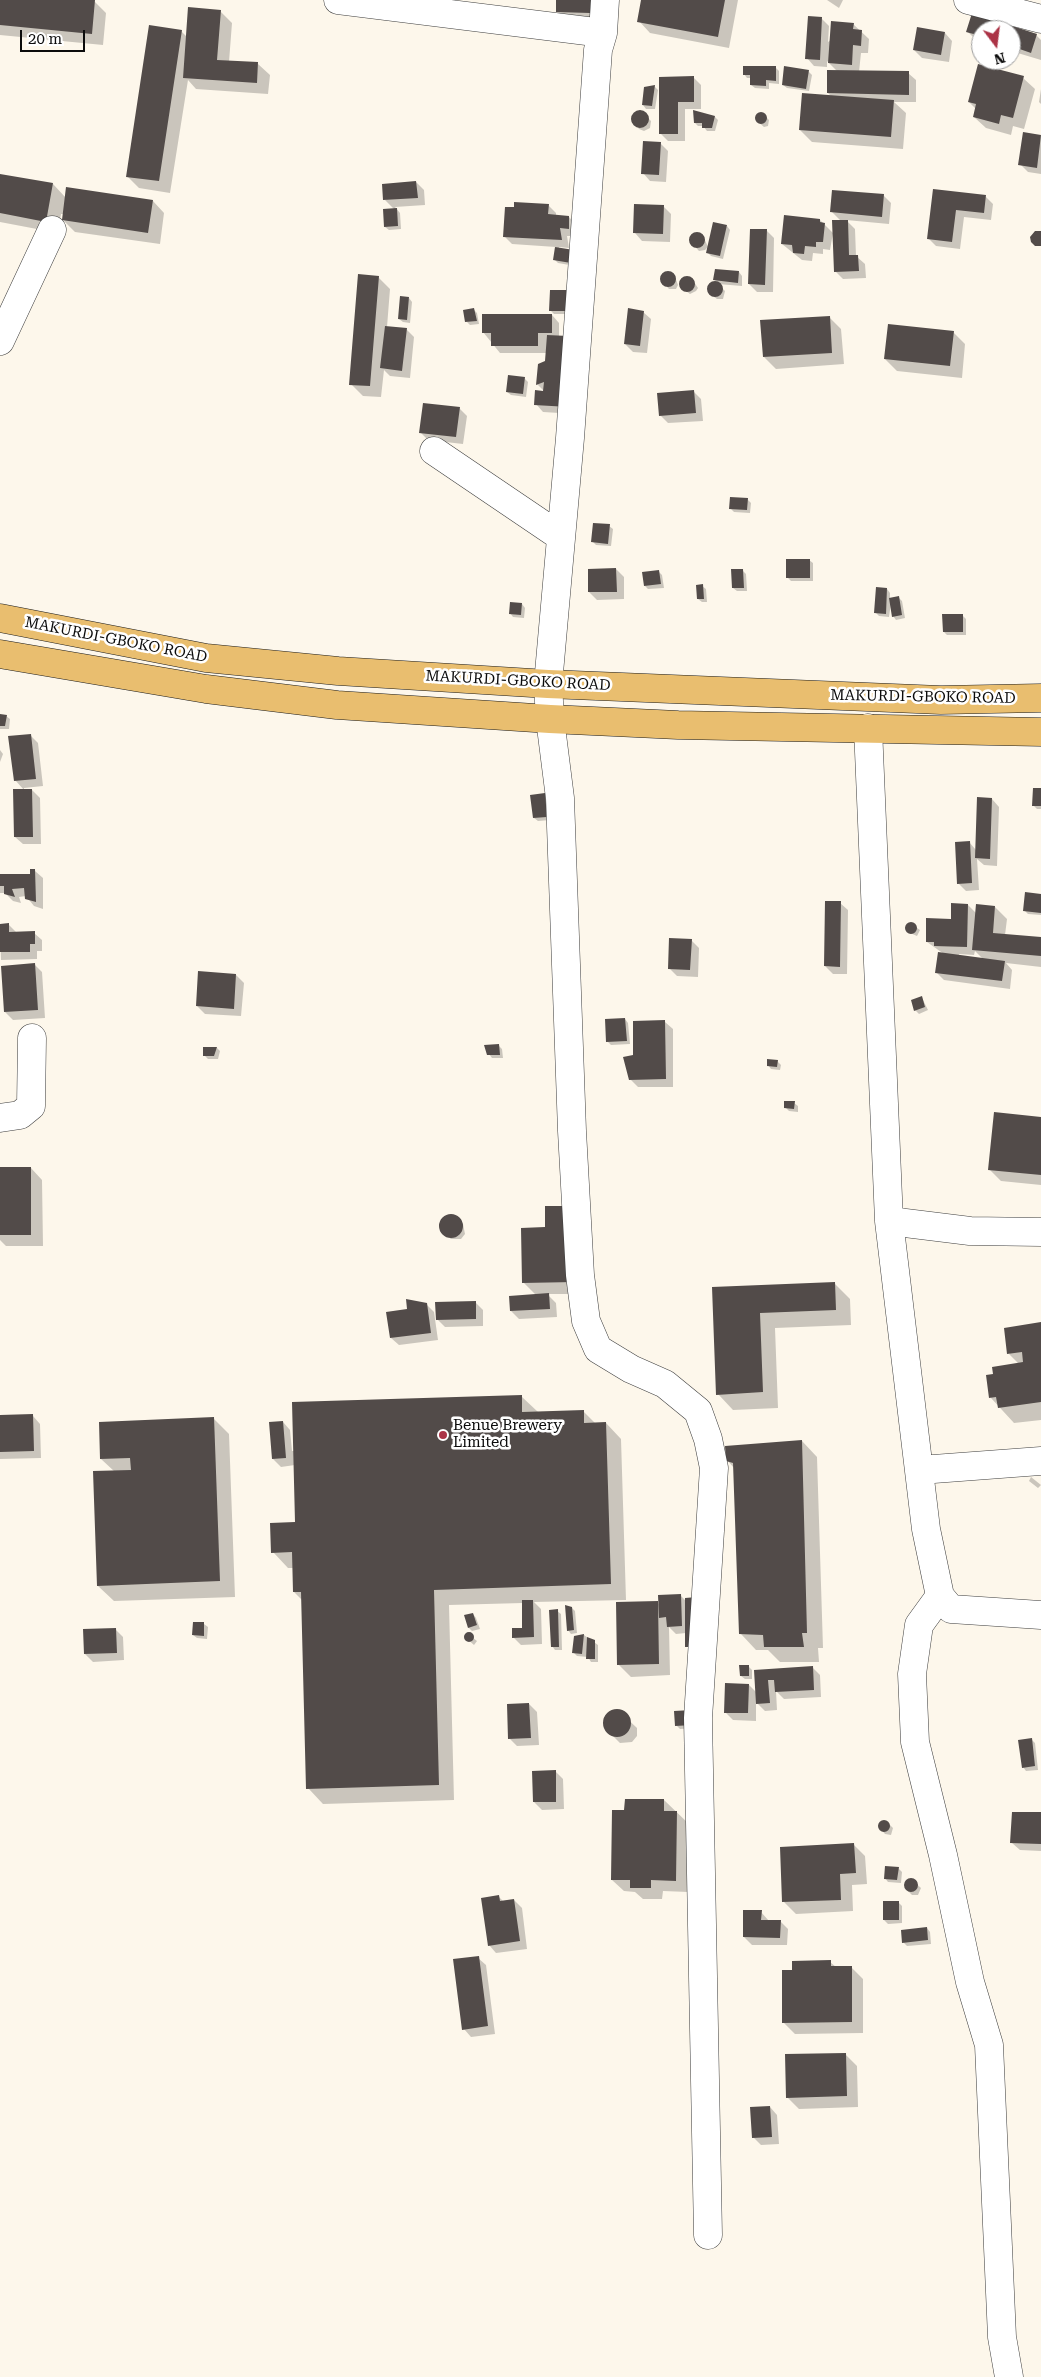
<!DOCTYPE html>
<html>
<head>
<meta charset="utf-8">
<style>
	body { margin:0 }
	#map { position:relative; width:1041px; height:2377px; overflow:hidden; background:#fdf7eb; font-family:"Roboto Serif",serif }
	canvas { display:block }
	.north { position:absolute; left:971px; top:20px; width:50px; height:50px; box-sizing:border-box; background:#fff; border:1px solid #9d9d9d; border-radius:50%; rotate:165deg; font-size:14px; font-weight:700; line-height:20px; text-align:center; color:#0b0b0b }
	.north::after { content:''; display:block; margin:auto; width:18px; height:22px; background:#ab3346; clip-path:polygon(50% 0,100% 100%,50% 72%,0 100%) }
	.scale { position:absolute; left:20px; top:30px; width:65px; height:22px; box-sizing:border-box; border:2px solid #0b0b0b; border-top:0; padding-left:6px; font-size:15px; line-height:18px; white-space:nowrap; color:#0b0b0b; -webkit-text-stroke:4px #fff; paint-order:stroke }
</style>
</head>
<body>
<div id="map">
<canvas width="1041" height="2377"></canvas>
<div class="north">N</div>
<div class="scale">20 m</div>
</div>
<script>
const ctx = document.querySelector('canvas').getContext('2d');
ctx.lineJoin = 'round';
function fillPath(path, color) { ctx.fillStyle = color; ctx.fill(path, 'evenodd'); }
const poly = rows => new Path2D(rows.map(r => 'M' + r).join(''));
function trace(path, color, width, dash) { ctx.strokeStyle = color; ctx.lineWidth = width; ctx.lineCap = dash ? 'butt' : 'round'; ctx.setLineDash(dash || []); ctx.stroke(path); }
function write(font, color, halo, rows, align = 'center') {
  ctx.font = font + ' "Roboto Serif",serif'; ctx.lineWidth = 5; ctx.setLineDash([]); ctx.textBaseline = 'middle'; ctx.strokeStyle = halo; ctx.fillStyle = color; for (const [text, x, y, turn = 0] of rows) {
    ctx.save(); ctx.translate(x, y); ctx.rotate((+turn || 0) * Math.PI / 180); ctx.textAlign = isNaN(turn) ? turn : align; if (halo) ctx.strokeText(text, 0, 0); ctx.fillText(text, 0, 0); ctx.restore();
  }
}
const shadow = poly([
	[0,0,95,2,106,13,103,45,0,35],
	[558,0,603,0,602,25,569,23,557,11],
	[643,0,738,0,729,48,650,33,639,21],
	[827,0,843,0,839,8],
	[220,11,232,23,229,62,258,64,270,75,268,94,196,89,188,80,170,193,139,188,127,176,181,31,187,37],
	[973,15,1036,35,1041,40,1041,63,1041,60,1011,51,1011,30,981,30,981,41,975,39,967,31],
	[821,18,829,26,828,42,853,24,869,39,868,53,861,53,859,72,908,73,916,80,916,102,894,102,906,113,903,149,812,142,800,130,832,97,828,93,838,72,827,61,827,67,814,66,807,58],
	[945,33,952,41,949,62,922,58,914,50],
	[775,67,779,71,779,84,769,83,769,89,755,88,751,85,751,78,747,78,744,74],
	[808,71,812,75,809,91,787,88,783,85],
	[693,77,701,85,701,109,685,109,685,141,668,141,660,133,660,78],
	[1023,78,1035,89,1024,129,1013,126,1011,135,986,128,974,117,976,109,969,102],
	[654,86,658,90,655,109,646,109,643,105],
	[1041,89,1041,104,1039,102],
	[642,112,651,121,650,128,644,131,639,129,633,121,633,116],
	[763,114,769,120,768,126,764,127,757,121,758,115],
	[715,117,718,120,715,131,707,131,703,126,698,126,695,123],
	[1024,134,1041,136,1041,174,1028,172,1020,164],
	[660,143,668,151,666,182,650,181,643,173],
	[0,175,53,184,66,198,153,201,164,213,160,244,75,232,63,220,64,214,61,214,58,233,0,222],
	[416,182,424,190,425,205,395,207,400,213,401,229,389,230,385,227,394,209,385,200],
	[934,190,986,197,993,204,991,220,964,217,960,249,936,246,928,238],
	[883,195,891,203,889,224,846,220,855,229,856,256,865,264,866,278,843,279,835,271,841,221,832,212],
	[548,205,556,213,556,216,569,217,576,225,576,236,567,236,569,248,559,247,559,249,575,266,558,263,554,259,556,247,512,244,504,236],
	[663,206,671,214,670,242,642,241,635,233],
	[820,220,833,233,830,250,823,249,823,254,813,253,812,261,802,260,782,244],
	[727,226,730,230,723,259,711,256,707,252],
	[766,230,774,238,773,292,757,292,749,284],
	[694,234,701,235,704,238,708,247,705,250,699,251,691,242],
	[716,270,739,272,742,276,742,286,718,284,715,280],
	[665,273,671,273,675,277,678,285,676,289,669,289,661,280],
	[378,277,390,289,387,327,406,329,414,337,410,378,390,376,384,370,381,397,363,396,351,384],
	[684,278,690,278,694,282,698,288,696,291,690,294,683,289,681,281],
	[712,283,718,284,725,291,723,299,717,299,713,296,708,288],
	[551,291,573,314,554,314,550,310],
	[409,298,412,302,410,323,403,322,399,319],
	[474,310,477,313,479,324,470,325,467,322],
	[643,312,651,319,647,353,633,352,625,344],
	[552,315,559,323,559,337,576,414,543,412,536,404,545,392,537,384,546,362,547,353,500,353,483,332],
	[829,317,841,329,844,364,776,369,764,357],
	[953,332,965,344,962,378,897,371,885,359],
	[524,378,528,382,526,397,511,395,507,392],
	[694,392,701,399,703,421,668,423,660,415],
	[459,408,467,416,463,444,428,440,420,432],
	[747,499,751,503,750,513,734,512,730,508],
	[609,526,613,529,611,546,596,545,592,541],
	[809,560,813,563,813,581,791,581,787,577],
	[616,569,624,577,624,599,597,600,589,592],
	[742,570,746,574,747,591,737,591,733,588],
	[658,571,662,575,664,588,648,589,645,586],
	[702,586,706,589,707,602,702,602,698,599],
	[887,589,890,593,890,599,899,598,902,601,905,618,896,620,893,616,891,603,889,617,879,616,875,612],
	[522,604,525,608,524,618,513,617,510,613],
	[962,615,966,619,966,635,947,635,944,632],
	[0,715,6,716,10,719,9,729,0,729],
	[30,735,38,743,43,786,24,788,24,790,15,780],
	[0,750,3,754,0,762],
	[1041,789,1041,809,1037,809,1034,806],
	[32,790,40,798,41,844,23,844,15,837],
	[544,794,548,798,550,820,538,821,534,818],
	[992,799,999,807,997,866,984,865,977,859,979,890,966,891,958,883,969,842,976,850],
	[35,871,43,878,43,909,34,906,26,896,19,897,21,903,13,901,5,893,0,893,0,875,31,875],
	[1041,895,1041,915,1028,914,1025,911],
	[840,903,848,910,847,974,833,974,825,966],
	[968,905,977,914,995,907,1007,919,1005,935,1041,938,1041,967,1006,963,1012,970,1010,989,944,980,937,973,944,954,927,942],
	[975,951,983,959,959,956,959,954,974,955],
	[910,923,920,930,917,936,910,933,907,926],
	[0,925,9,925,17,933,34,933,42,940,42,951,37,951,37,959,1,960],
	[691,940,699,948,698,977,677,976,669,968],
	[35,965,42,972,45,1018,13,1020,5,1012],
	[236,975,244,983,241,1016,205,1014,197,1006],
	[922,998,928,1010,919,1014,915,1010],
	[625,1019,628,1023,630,1044,611,1045,607,1041],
	[665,1022,673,1029,673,1087,638,1087,630,1079,634,1056],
	[499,1046,502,1049,503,1058,492,1058,489,1054],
	[217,1048,220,1051,218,1059,208,1059,205,1056],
	[777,1061,781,1065,780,1070,771,1069,768,1065],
	[794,1103,798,1106,798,1112,789,1111,785,1107],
	[1041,1118,1041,1185,1001,1181,989,1169],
	[0,1168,31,1168,42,1180,43,1246,6,1246,0,1240],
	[450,1216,463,1224,465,1234,461,1239,451,1239,441,1231,440,1224,444,1218],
	[523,1229,587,1294,547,1294,556,1303,557,1317,519,1319,511,1311,536,1295,523,1282],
	[834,1283,850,1299,851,1325,775,1328,778,1408,733,1410,718,1394,713,1288],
	[475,1302,483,1310,483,1326,445,1327,437,1319],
	[426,1304,434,1312,438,1340,399,1345,391,1338],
	[1041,1324,1041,1420,1014,1423,991,1398,994,1375,1019,1364,1009,1354],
	[521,1396,538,1412,583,1411,596,1424,606,1423,621,1439,626,1600,534,1602,541,1609,542,1644,521,1645,513,1637,524,1629,523,1603,449,1605,454,1800,323,1804,308,1788,302,1600,294,1592,293,1568,288,1568,273,1552,296,1523,295,1465,281,1467,273,1459,283,1422,290,1430,292,1451,294,1451],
	[0,1416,33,1416,40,1424,41,1458,0,1459],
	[213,1418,229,1434,235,1597,114,1601,98,1586,115,1472,101,1459],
	[802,1441,817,1457,823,1648,818,1648,819,1662,780,1662,768,1650,756,1650,741,1634,734,1468,727,1460],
	[1031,1477,1041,1485,1038,1488,1029,1481],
	[680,1595,686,1601,694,1654,687,1646,686,1633,676,1634,669,1627,670,1675,631,1677,619,1665,657,1602,660,1605],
	[572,1608,575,1611,577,1633,571,1634,568,1630],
	[557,1611,561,1614,562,1650,555,1650,552,1646],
	[473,1614,476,1618,480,1629,472,1631,469,1628],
	[204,1624,208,1627,207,1639,197,1638,193,1635],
	[115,1629,123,1637,124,1660,93,1662,85,1654],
	[468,1634,477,1641,474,1645,466,1638],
	[584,1635,598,1645,598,1662,591,1662,588,1657,577,1656,573,1652],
	[748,1666,752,1670,752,1679,745,1679,741,1676],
	[812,1667,820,1675,821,1697,784,1699,776,1691,777,1710,765,1711,756,1702,756,1721,733,1720,725,1712,749,1685,757,1693,756,1671],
	[529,1704,537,1712,539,1745,517,1746,510,1739],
	[612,1712,620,1712,637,1728,637,1736,632,1742,620,1743,606,1729,605,1721],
	[676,1712,696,1728,680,1729,676,1725],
	[1032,1740,1035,1743,1038,1770,1026,1771,1023,1767],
	[555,1771,563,1779,564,1809,542,1810,534,1802],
	[664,1800,689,1824,688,1892,663,1891,662,1899,643,1899,635,1892,624,1891,612,1880,626,1811],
	[1041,1814,1041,1851,1020,1850,1012,1843],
	[882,1821,886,1821,893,1828,891,1835,885,1834,879,1827],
	[854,1845,865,1856,867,1884,852,1885,853,1911,796,1914,784,1902],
	[898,1868,902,1872,901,1883,888,1882,885,1878],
	[908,1880,912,1880,921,1888,918,1895,912,1895,908,1891,906,1883],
	[498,1896,503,1901,514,1900,522,1908,527,1949,496,1953,489,1945],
	[898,1902,902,1906,902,1923,888,1924,884,1920],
	[761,1912,769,1921,780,1921,788,1929,787,1945,752,1945,744,1937],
	[927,1928,930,1932,931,1944,907,1946,903,1942],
	[478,1958,486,1965,495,2034,471,2037,464,2029],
	[830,1962,836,1967,851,1967,863,1979,863,2033,795,2034,783,2022,793,1971],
	[845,2054,857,2066,858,2107,799,2109,787,2097],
	[770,2107,777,2115,779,2144,761,2145,753,2137]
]);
const building = poly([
	[0,0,95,0,92,34,0,25],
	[556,0,591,0,590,13,556,12],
	[641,0,725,0,718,37,637,22],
	[188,7,221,10,217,60,258,62,257,83,183,78],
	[972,13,1037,34,1031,53,1011,46,1011,30,981,30,981,36,966,32],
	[808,16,822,17,820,60,805,59],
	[831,21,854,23,853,29,862,30,861,46,853,45,852,65,828,63],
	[149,25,182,30,159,181,126,177],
	[917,27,945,32,941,55,913,50],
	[978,64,1024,76,1013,118,1001,115,999,124,973,117,976,104,968,102],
	[743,66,776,66,776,81,766,80,766,86,750,85,750,75,743,75],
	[784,66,809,70,806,89,782,85],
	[827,70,909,71,909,95,827,93],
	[694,76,694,102,678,102,678,134,659,134,659,77],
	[655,85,652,106,642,105,644,87],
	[802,93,894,100,891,137,799,130],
	[693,110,715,116,712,128,702,128,702,123,694,123],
	'631 119a9 9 0 1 1 18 0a9 9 0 1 1-18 0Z',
	'755 118a6 6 0 1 1 12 0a6 6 0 1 1-12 0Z',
	[1023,132,1041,135,1037,168,1018,165],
	[643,141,661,142,659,175,641,174],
	[0,174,53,183,46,222,0,213],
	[416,181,418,198,383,200,382,184],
	[66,187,153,200,148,233,62,220],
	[933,189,986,195,984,213,956,210,952,242,927,239],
	[832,190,884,194,882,217,830,212],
	[514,202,549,204,548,214,569,216,569,229,560,228,562,240,503,237,505,207,514,207],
	[634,204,664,205,663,234,633,233],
	[397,208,398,226,384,227,383,209],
	[784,215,820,219,820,222,825,223,823,242,816,242,816,247,805,246,804,254,793,253,792,245,781,244],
	[832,220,848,220,849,255,858,255,859,271,834,272],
	[713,222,727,225,720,256,706,253],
	[750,229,767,229,765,285,748,284],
	[1035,231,1041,231,1041,246,1035,246,1031,242,1030,237],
	'689 240a8 8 0 1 1 16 0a8 8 0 1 1-16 0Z',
	[555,247,574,250,571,263,553,260],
	[715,269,739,271,738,283,713,280],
	'660 279a8 8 0 1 1 16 0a8 8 0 1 1-16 0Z',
	[358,274,379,276,370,386,349,385],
	'679 284a8 8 0 1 1 16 0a8 8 0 1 1-16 0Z',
	'707 289a8 8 0 1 1 16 0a8 8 0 1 1-16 0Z',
	[550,290,570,290,569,311,549,311],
	[400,296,409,297,407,320,398,319],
	[474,308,477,321,465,322,463,310],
	[628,308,644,311,640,346,624,344],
	[482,314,552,314,552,333,538,333,538,346,491,346,491,333,482,333],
	[830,316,832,353,763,357,760,320],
	[888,324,954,331,950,366,884,359],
	[385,326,407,328,402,371,380,368],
	[547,335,568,336,569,407,534,405,535,390,543,391,544,382,536,385,538,364,545,361],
	[508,375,525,377,523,394,506,392],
	[694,390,696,413,659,416,657,393],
	[423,403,460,407,456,437,419,433],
	[730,497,748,498,747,510,729,509],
	[593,523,610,524,608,544,591,542],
	[786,559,810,559,810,578,786,578],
	[616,568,617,592,588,592,588,569],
	[731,569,743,569,744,588,732,588],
	[659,570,661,584,644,586,642,572],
	[703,584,704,599,697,599,696,585],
	[876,587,887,588,886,614,874,613],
	[899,596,902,615,892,617,889,598],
	[510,602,522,603,521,615,509,614],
	[942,614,963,614,963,632,943,632],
	[0,714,7,715,5,726,0,726],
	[31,734,36,779,14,781,8,736],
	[1033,788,1041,788,1041,806,1032,806],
	[13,789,32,789,33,837,14,837],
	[545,793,547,817,533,818,530,795],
	[977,797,992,798,990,859,975,858],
	[970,841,972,883,957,884,955,842],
	[30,869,35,869,36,902,25,899,24,888,12,889,15,897,4,894,4,886,0,886,0,874,30,874],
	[1025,892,1041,894,1041,913,1023,911],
	[825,901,841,901,840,967,824,966],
	[951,903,968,904,967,947,934,946,934,942,926,942,926,918,951,919],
	[976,904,995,906,993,933,1041,937,1041,956,972,950],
	'905 928a6 6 0 1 1 12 0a6 6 0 1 1-12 0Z',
	[9,923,9,932,35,931,35,944,30,944,30,952,0,952,0,924],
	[669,938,692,939,690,970,668,969],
	[938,952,1005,961,1002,981,935,973],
	[35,963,38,1010,4,1012,1,966],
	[198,971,236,974,234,1009,196,1006],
	[922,996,925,1007,914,1011,911,1000],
	[625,1018,627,1041,606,1042,605,1019],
	[665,1020,666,1079,629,1080,623,1057,633,1055,633,1021],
	[499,1044,500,1055,487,1055,484,1045],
	[203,1047,217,1047,214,1056,203,1056],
	[767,1059,778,1060,777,1067,767,1066],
	[784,1101,795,1101,794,1109,784,1108],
	[994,1112,1041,1117,1041,1175,988,1170],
	[0,1167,31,1167,31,1235,0,1235],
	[545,1206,575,1206,575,1282,522,1283,521,1228,545,1227],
	'439 1226a12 12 0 1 1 24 0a12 12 0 1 1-24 0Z',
	[835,1282,836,1310,760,1313,763,1392,716,1395,712,1287],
	[549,1293,550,1309,510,1311,509,1296],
	[406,1299,427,1303,431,1333,390,1338,386,1312,407,1309],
	[476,1301,476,1319,436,1320,435,1302],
	[1041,1322,1041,1402,998,1408,996,1397,989,1398,986,1375,993,1374,992,1367,1023,1362,1022,1352,1007,1354,1004,1328],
	[522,1395,522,1412,584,1410,584,1423,606,1422,611,1584,434,1590,439,1785,306,1789,301,1592,293,1592,292,1552,271,1553,270,1523,295,1522,292,1402],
	[33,1414,34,1451,0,1452,0,1415],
	[214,1417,220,1581,97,1586,93,1471,131,1470,130,1458,100,1459,99,1422],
	[283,1421,286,1458,272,1459,269,1422],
	[802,1440,807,1633,802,1633,804,1647,764,1647,763,1635,739,1634,733,1463,726,1461,725,1446],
	[681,1594,682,1626,667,1627,666,1617,659,1618,658,1595],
	[697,1597,698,1647,685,1647,685,1598],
	[522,1600,533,1600,534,1637,512,1638,512,1628,522,1628],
	[658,1601,659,1664,617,1665,616,1602],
	[565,1605,572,1607,574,1630,567,1631],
	[558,1609,559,1647,551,1647,549,1610],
	[473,1613,477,1625,468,1628,464,1615],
	[193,1622,204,1622,204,1636,192,1635],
	[116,1628,117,1653,84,1654,83,1629],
	'464 1637a5 5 0 1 1 10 0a5 5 0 1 1-10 0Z',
	[584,1634,582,1654,572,1653,574,1636],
	[587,1637,595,1640,595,1659,586,1659],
	[739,1665,749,1665,749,1676,740,1676],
	[813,1666,814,1690,775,1692,774,1680,768,1680,770,1703,756,1704,754,1670],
	[725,1683,749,1684,748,1713,724,1713],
	[529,1703,531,1738,508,1739,507,1704],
	'603 1723a14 14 0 1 1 28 0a14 14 0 1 1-28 0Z',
	[692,1710,693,1725,675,1726,674,1711],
	[1032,1738,1035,1766,1022,1768,1018,1740],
	[556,1770,556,1802,533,1802,532,1771],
	[625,1799,664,1799,664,1811,677,1811,676,1881,651,1880,651,1888,630,1888,630,1880,611,1880,612,1810,624,1810],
	[1012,1812,1041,1812,1041,1844,1010,1843],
	'878 1826a6 6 0 1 1 12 0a6 6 0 1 1-12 0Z',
	[854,1843,856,1873,840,1874,841,1900,782,1902,780,1847],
	[885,1866,899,1867,897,1880,884,1879],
	'904 1885a7 7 0 1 1 14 0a7 7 0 1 1-14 0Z',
	[499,1895,500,1901,514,1899,520,1941,488,1946,481,1898],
	[883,1901,899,1901,899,1920,883,1920],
	[743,1910,762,1910,761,1920,781,1920,780,1938,743,1937],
	[927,1927,928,1940,902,1943,901,1930],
	[479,1956,488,2026,462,2030,453,1959],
	[831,1960,831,1966,852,1966,852,2022,782,2023,782,1970,792,1970,792,1961],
	[846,2053,847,2096,786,2098,785,2054],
	[770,2106,772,2137,752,2138,750,2107]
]);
const minor = poly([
	[338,0,603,33],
	[605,0,603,33,598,50,570,438,548,684,550,719,560,798,572,1131,580,1275,586,1321,598,1349,631,1369,665,1384,698,1411,708,1439,714,1468,698,1718,708,2235],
	[968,0,1041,19],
	[0,341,52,230],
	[434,451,561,537],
	[868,728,889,1221,926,1529,940,1596,951,1609,1041,1615],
	[0,1118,20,1115,31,1106,32,1038],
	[889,1221,970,1231,1041,1232],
	[920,1470,1041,1461],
	[940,1596,919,1625,912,1674,915,1742,943,1855,970,1982,989,2045,1002,2337,1009,2377]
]);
const major = poly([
	[0,618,206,658,338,671,548,684,941,700,1041,698],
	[0,654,206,689,337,705,550,719,678,725,1041,732]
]);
const markers = [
	[443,1435,5,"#ab3346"]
];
const streetNames = [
	["MAKURDI-GBOKO ROAD",116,640,11],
	["MAKURDI-GBOKO ROAD",518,681,3],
	["MAKURDI-GBOKO ROAD",923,697,1]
];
const poiNames = [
	["Benue Brewery",453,1426],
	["Limited",453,1443]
];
fillPath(shadow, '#0003');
fillPath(building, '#524b49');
trace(minor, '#3e3e3e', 29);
trace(major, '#1c1c1c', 29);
trace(minor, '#fff', 28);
trace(major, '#e9be6f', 28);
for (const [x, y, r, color] of markers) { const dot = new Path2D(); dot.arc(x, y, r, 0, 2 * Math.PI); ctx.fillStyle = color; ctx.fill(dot); trace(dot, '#fff', 2); }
write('15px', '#0b0b0b', '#fff', streetNames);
write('15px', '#0b0b0b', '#fff', poiNames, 'left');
</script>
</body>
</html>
